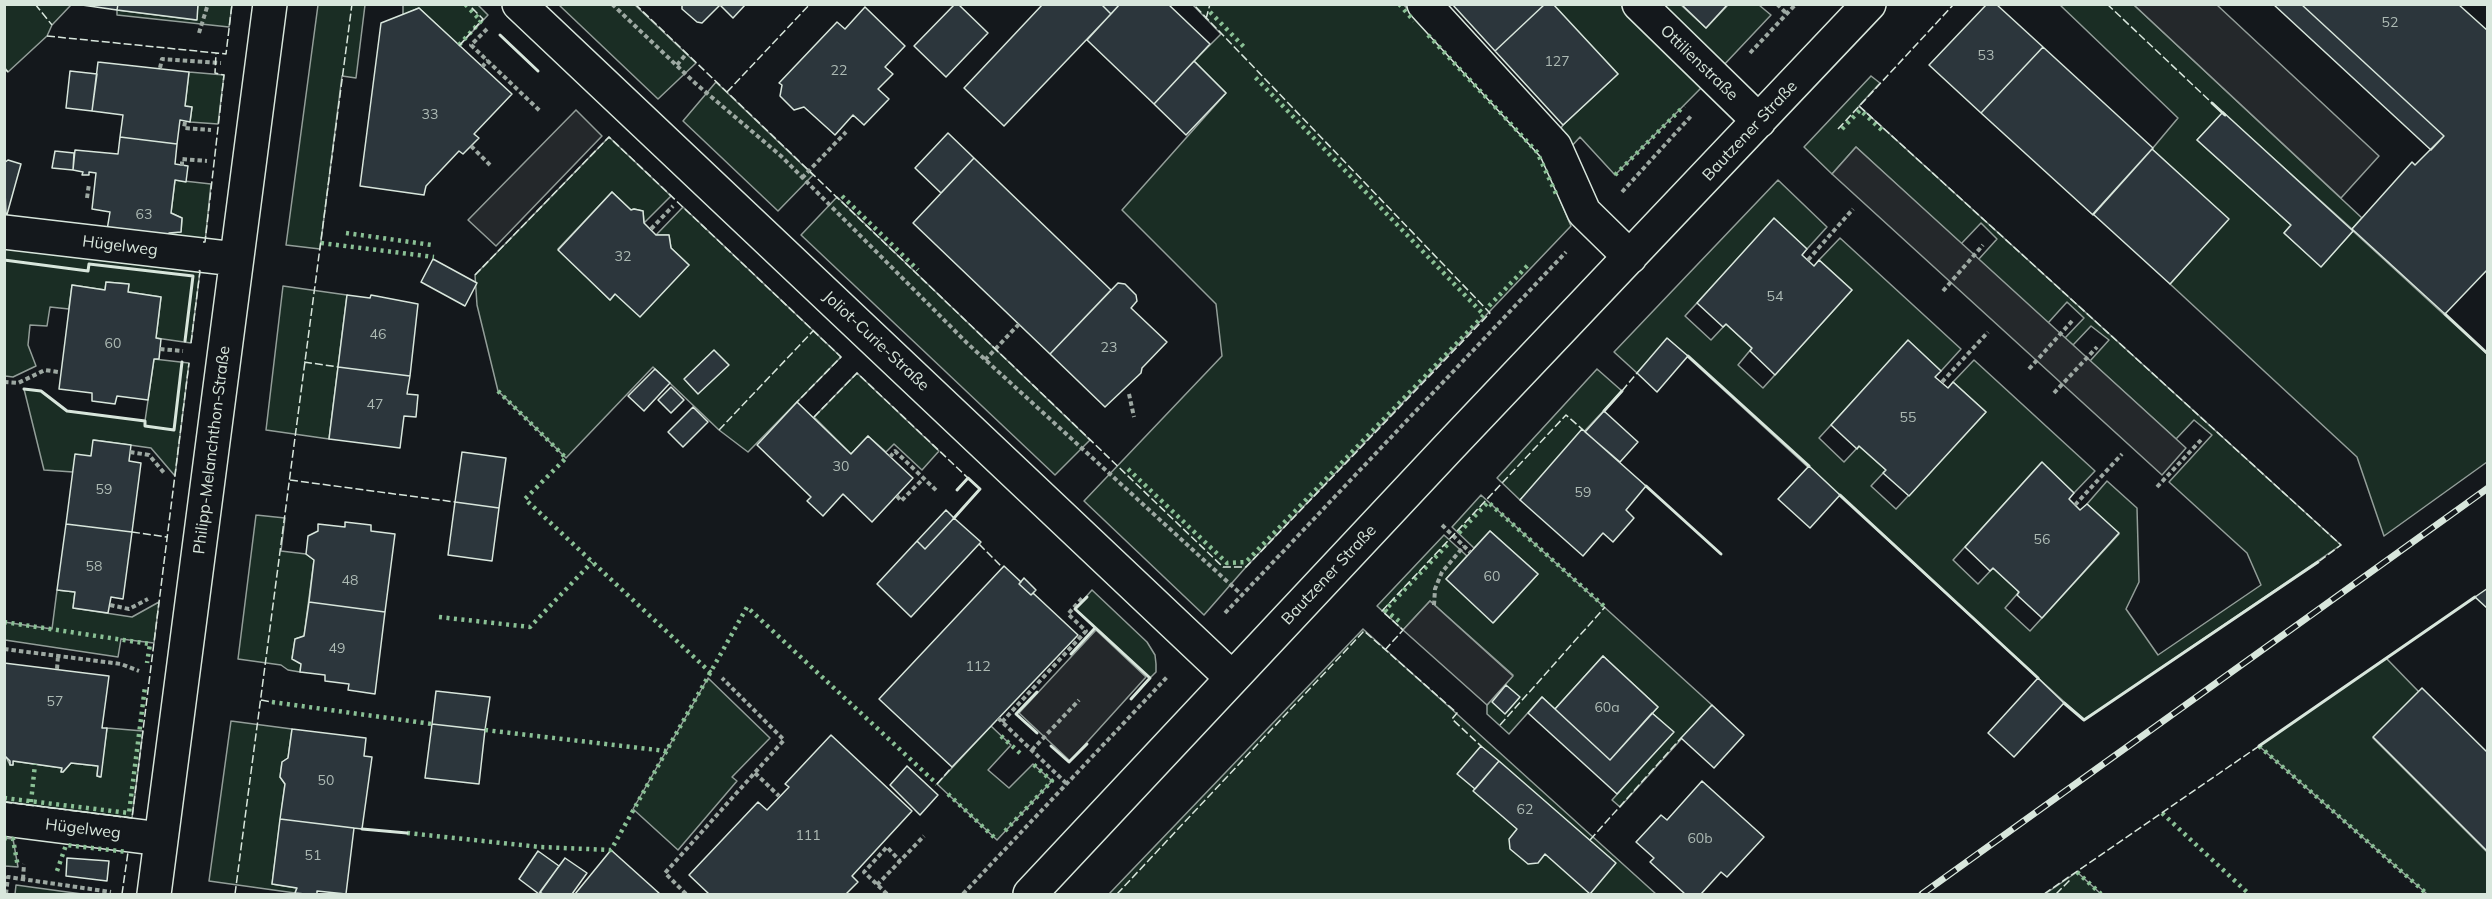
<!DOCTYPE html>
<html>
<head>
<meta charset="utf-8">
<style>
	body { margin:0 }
	#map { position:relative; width:2492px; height:899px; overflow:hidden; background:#14181c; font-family:Mulish,sans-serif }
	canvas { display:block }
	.frame { position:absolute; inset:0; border:6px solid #d8e6dc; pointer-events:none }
</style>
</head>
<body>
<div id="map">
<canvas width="2492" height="899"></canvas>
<div class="frame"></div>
</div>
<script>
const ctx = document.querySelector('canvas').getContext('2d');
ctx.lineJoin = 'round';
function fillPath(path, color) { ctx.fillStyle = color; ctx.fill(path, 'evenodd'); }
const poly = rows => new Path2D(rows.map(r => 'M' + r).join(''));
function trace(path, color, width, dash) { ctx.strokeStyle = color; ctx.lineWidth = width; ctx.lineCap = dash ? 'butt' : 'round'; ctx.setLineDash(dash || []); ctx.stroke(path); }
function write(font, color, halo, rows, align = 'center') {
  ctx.font = font + ' Mulish,sans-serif'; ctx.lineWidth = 4.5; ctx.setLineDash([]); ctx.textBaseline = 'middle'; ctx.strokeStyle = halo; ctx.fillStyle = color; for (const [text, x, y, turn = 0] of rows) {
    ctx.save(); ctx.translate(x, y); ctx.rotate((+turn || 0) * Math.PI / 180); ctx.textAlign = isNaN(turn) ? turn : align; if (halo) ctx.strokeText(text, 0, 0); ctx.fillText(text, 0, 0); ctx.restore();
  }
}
const green = poly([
	[403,4,478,5,488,15,459,46,419,8,403,15,403,4],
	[4,5,71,5,52,25,47,36,8,72,5,68,4,5],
	[198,5,232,5,229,27,117,15,117,10,196,20,198,5],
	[318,5,365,5,356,78,342,76,320,249,286,245,318,5],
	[559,5,635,5,696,63,658,99,559,5],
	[1193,5,1404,5,1539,150,1571,226,1246,567,1204,615,1084,501,1222,356,1216,304,1122,210,1226,93,1194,61,1221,34,1193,5],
	[1553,5,1621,5,1702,87,1615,175,1580,137,1570,148,1557,134,1563,125,1618,74,1553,5],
	[1656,5,1681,5,1706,28,1728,5,1759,5,1771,15,1721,68,1656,5],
	[2060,5,2134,5,2362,218,2352,229,2223,113,2197,140,2291,225,2284,233,2321,266,2353,231,2487,354,2487,462,2384,536,2357,457,2170,284,2228,219,2152,149,2178,118,2060,5],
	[189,72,224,75,218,124,190,122,192,107,185,106,189,72],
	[1871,76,1880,83,1859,106,2341,545,2084,720,1668,339,1637,373,1614,352,1778,180,1827,227,1807,249,1774,219,1685,316,1711,340,1726,324,1752,348,1738,365,1763,388,1852,290,1819,260,1840,238,1961,349,1941,371,1908,341,1819,438,1844,462,1859,446,1886,470,1871,486,1896,509,1986,412,1953,382,1974,360,2095,471,2074,493,2041,463,1953,560,1978,584,1993,568,2019,592,2005,608,2030,631,2119,534,2087,504,2107,481,2137,508,2139,582,2126,609,2158,655,2261,585,2247,553,2169,482,2212,435,2194,420,2176,439,2090,361,2109,340,2091,326,2073,345,2065,338,2084,318,2067,302,2048,323,1978,260,1997,239,1981,223,1961,244,1856,147,1832,174,1804,147,1871,76],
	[716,82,813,175,778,211,683,121,716,82],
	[609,137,671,196,644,223,643,211,634,209,631,210,612,192,558,249,610,300,615,294,689,265,671,248,669,235,656,235,683,207,841,357,748,452,719,430,653,367,566,458,498,391,477,305,475,275,609,137],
	[175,180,211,184,205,242,168,238,169,233,181,232,182,218,171,213,175,180],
	[837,197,1090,440,1055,475,801,235,837,197],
	[5,246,200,271,191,343,156,338,161,297,128,292,129,284,106,282,105,290,72,285,69,309,50,307,47,326,30,325,28,345,36,366,13,377,5,376,5,246],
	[283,286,347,295,329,439,266,430,283,286],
	[154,359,189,363,175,476,151,448,94,440,91,456,73,472,44,470,24,389,41,391,67,411,145,421,154,359],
	[1597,369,1622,391,1520,500,1497,478,1597,369],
	[857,373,939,451,922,470,894,444,886,452,868,436,851,454,814,417,857,373],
	[1481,495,1712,705,1620,807,1612,800,1673,732,1652,713,1658,707,1603,656,1555,709,1542,697,1509,734,1487,714,1487,705,1513,675,1430,601,1403,630,1377,606,1444,535,1467,556,1446,579,1494,622,1538,574,1490,531,1474,548,1452,527,1481,495],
	[256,515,285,518,281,551,306,554,314,560,304,636,295,639,292,658,301,664,300,672,288,670,281,665,238,659,256,515],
	[57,590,75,592,73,608,132,617,159,602,154,643,121,639,118,657,5,640,4,622,52,629,57,590],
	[1092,590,1147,642,1155,655,1156,664,1156,672,1150,678,1075,609,1092,590],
	[1363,629,1656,894,1109,894,1363,629],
	[2386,658,2419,692,2373,738,2487,852,2487,894,2427,894,2259,746,2386,658],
	[708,678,770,738,732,777,737,781,678,850,633,809,708,678],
	[231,721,292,729,288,758,282,762,280,777,285,784,272,884,297,888,295,893,209,881,231,721],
	[991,726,1011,745,988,770,1009,788,1033,764,1052,781,997,840,937,784,991,726],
	[107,728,143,731,132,818,5,802,5,755,10,765,13,765,13,761,62,768,61,772,63,772,71,763,98,766,97,776,100,777,107,728],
	[4,838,13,839,18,867,5,866,4,838],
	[2077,872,2101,894,2044,894,2045,894,2077,872],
	[16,885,82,894,15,894,16,885]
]);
const parking = poly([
	[2134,5,2217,5,2379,156,2341,198,2134,5],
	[576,110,602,136,496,246,468,220,576,110],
	[1856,147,2186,448,2162,475,1832,174,1856,147],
	[1430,601,1513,676,1487,705,1403,630,1430,601],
	[1096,630,1146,677,1070,761,1019,713,1096,630]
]);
const building = poly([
	[75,4,118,4,117,10,75,4],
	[118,4,198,4,197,20,117,10,118,4],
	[682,4,746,4,733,18,720,5,702,23,697,22,682,9,682,4],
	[955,4,958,4,988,33,946,77,914,46,955,4],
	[1043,4,1101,4,1111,14,1004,126,964,88,1043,4],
	[1101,4,1120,4,1111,14,1101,4],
	[1120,4,1168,4,1210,44,1154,104,1087,40,1120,4],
	[1452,4,1545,4,1495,51,1452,4],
	[1545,4,1553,4,1618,74,1563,125,1495,51,1545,4],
	[1681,4,1728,4,1706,28,1681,4],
	[1987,4,1996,4,2043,47,1981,113,1929,65,1987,4],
	[2273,4,2301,4,2444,136,2431,150,2273,4],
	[2301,4,2458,4,2488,31,2488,269,2445,314,2352,229,2412,162,2415,165,2444,136,2301,4],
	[865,7,905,46,885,67,893,74,878,89,889,99,864,125,853,115,835,135,804,107,794,110,780,96,782,85,779,83,837,22,845,29,865,7],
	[419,8,512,94,474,134,479,138,463,154,459,151,426,186,424,195,360,186,381,23,419,8],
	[2043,47,2153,148,2093,215,1981,113,2043,47],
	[1194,61,1226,93,1186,135,1154,104,1194,61],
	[98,62,189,72,185,106,192,107,190,122,180,120,177,144,120,137,123,115,92,111,98,62],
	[70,71,97,74,92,111,66,108,70,71],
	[2223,112,2353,231,2321,267,2284,233,2291,225,2197,140,2223,112],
	[948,133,974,158,941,193,915,168,948,133],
	[120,137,177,144,175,164,188,166,186,182,175,180,171,213,182,218,181,232,169,233,168,238,107,230,110,212,92,209,96,173,89,172,89,175,82,175,83,172,73,170,75,150,118,154,120,137],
	[2152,149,2229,219,2170,284,2093,214,2152,149],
	[55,151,74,153,73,170,52,168,55,151],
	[974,158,1111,290,1050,354,913,223,974,158],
	[8,160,21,164,6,218,4,163,8,160],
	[612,192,631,210,634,209,643,211,644,223,656,235,669,235,671,248,689,265,640,317,615,294,610,300,558,250,612,192],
	[1774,218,1807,249,1802,255,1814,266,1819,260,1852,290,1775,375,1750,351,1752,348,1726,324,1723,327,1697,303,1774,218],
	[433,259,477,283,465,306,421,282,433,259],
	[106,282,129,284,128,292,161,297,156,338,161,339,159,359,154,359,148,400,117,396,115,404,92,401,92,393,59,389,72,285,105,290,106,282],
	[1118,283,1125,284,1136,295,1137,301,1131,308,1167,342,1142,368,1141,373,1105,407,1050,354,1118,283],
	[347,295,370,298,371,295,418,304,410,376,338,367,347,295],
	[1667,338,1688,356,1657,392,1637,373,1667,338],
	[1908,340,1941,371,1935,377,1948,388,1953,382,1986,412,1909,496,1883,473,1886,470,1859,446,1857,449,1831,425,1908,340],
	[714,350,729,365,698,394,684,379,714,350],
	[338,367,410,376,407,394,418,395,416,417,404,416,400,448,329,439,338,367],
	[655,369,670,383,644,411,628,396,655,369],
	[671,387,684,400,671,413,658,400,671,387],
	[797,402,851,454,868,436,913,478,872,522,843,494,823,516,807,501,811,497,757,445,797,402],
	[693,407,708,422,683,447,668,432,693,407],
	[1604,411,1638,442,1620,462,1585,432,1604,411],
	[1582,429,1646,486,1626,510,1634,518,1613,542,1603,533,1583,556,1520,500,1582,429],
	[93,440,131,445,129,461,141,463,132,532,66,524,75,454,91,456,93,440],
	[462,452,506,458,499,508,455,502,462,452],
	[2042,462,2074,493,2069,499,2080,510,2087,504,2119,533,2042,618,2017,595,2019,592,1993,568,1990,571,1965,547,2042,462],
	[1809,466,1840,495,1810,528,1778,499,1809,466],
	[455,502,499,508,492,561,448,555,455,502],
	[946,510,954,518,925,549,917,541,946,510],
	[954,518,981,542,911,617,877,584,917,541,925,549,954,518],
	[345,522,371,525,371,531,395,534,385,612,309,602,314,560,306,554,308,536,318,531,318,524,345,527,345,522],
	[66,524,132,532,123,599,111,597,108,613,73,608,75,592,57,590,66,524],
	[1490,531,1538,574,1493,623,1446,579,1490,531],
	[1004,566,1021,582,1019,584,1031,595,1033,593,1078,635,952,767,879,699,1004,566],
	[1024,578,1036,590,1031,595,1019,584,1024,578],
	[2488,588,2488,609,2475,597,2488,588],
	[309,602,385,612,375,694,348,690,349,684,325,681,325,675,300,672,301,664,292,659,295,639,304,636,309,602],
	[1603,656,1658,707,1610,760,1555,709,1603,656],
	[4,663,109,676,102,728,107,728,101,777,97,776,98,766,71,763,63,772,61,772,62,768,13,761,13,765,10,765,10,761,4,755,4,663],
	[2038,678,2064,703,2014,757,1988,733,2038,678],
	[1506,685,1520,697,1505,714,1492,702,1506,685],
	[2422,688,2488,753,2488,852,2373,737,2422,688],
	[436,691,490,697,485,730,432,724,436,691],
	[1542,697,1610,760,1652,713,1674,732,1617,794,1528,713,1542,697],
	[1712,705,1744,735,1714,768,1681,738,1712,705],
	[432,724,485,730,479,784,425,778,432,724],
	[292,729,366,738,364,756,372,757,362,829,280,819,285,784,280,777,282,762,288,758,292,729],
	[831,735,912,811,852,876,858,882,846,894,709,894,689,875,758,802,767,810,789,787,785,784,831,735],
	[1481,746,1499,761,1475,789,1457,774,1481,746],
	[1499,761,1616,863,1590,894,1545,854,1538,863,1528,864,1510,849,1509,839,1517,829,1473,791,1499,761],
	[907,766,938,795,920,815,890,785,907,766],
	[1702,781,1764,837,1727,877,1721,872,1701,894,1685,894,1650,862,1654,858,1636,842,1661,815,1667,820,1702,781],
	[280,819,354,828,346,894,317,891,317,894,305,894,295,893,297,888,272,884,280,819],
	[611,850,660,894,575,894,611,850],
	[538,851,559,866,539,894,519,879,538,851],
	[67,858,109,861,107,881,66,876,67,858],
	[565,858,587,873,572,894,543,894,540,892,565,858]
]);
const path = poly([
	[612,4,695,83,781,156,967,343,1242,595],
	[1777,4,1787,14],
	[487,29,471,45,541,112],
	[199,33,208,4],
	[1750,53,1796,4],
	[677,65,687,53],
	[482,67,488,60],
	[160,68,162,59,221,63],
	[185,122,184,128,211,130],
	[471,146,490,165],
	[182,166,182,159,207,161],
	[802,178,846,132],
	[1622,192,1692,115],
	[87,198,89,184],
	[651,229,673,206],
	[1808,260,1853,209],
	[1943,291,1983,245],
	[160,349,183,351],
	[985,360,1019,324],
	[2029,369,2072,321],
	[4,382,18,383,45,370,58,372],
	[1942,382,1988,332],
	[2054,393,2097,347],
	[1129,394,1134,417],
	[130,452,149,455,165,474],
	[890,457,895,451,938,492],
	[2157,487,2201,440],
	[897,496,901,501,923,479],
	[2075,505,2122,454],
	[1442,525,1470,552],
	[110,605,129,609,148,599],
	[1434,605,1435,589,1442,572,1464,546],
	[1225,613,1566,252],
	[4,649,121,664,139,671],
	[57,669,58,656],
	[998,718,1067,784],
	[1002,722,1086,631,1068,614,1083,597],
	[1032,750,1079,700],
	[755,773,779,796],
	[23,879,24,864],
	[877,885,924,836],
	[6,894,8,877,111,892],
	[686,894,665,873,784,740,722,678],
	[887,894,864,872,887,847,900,861],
	[963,894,1168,676]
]);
const minor = poly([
	[519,4,1232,678],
	[1424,4,1555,147,1584,212,1630,257],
	[1639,4,1759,121],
	[4,232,235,259],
	[4,819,161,839],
	[154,894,270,4],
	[1030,894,1448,448,1869,4]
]);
const rail = poly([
	[1922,894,2488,488]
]);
const hedge = poly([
	[1399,4,1414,21],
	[1210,12,1245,48],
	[1428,35,1537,152,1557,196],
	[459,45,481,21,465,4],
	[1842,129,1860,110,1884,132],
	[1615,175,1684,106],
	[842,196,918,270],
	[346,233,432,245],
	[321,243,434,257],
	[1489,306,1530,263],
	[498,391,566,458,525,499,711,673],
	[1128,469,1227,563,1246,562,1484,315,1253,75],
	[1459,533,1488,502,1605,607],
	[439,617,530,627,592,562],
	[1399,621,1385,610,1449,543],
	[4,622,150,644,147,663],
	[272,702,432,724],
	[485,730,666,751],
	[1001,736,1021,754],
	[2259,746,2427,894],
	[948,794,997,840],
	[4,798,129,813,145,687],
	[31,802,35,764],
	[2162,813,2249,894],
	[1005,831,1052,781,1033,764],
	[407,833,540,847,611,850,747,607,937,784],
	[4,838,13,839,18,867],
	[57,871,66,845,128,852],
	[2077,872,2101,894]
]);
const fence = poly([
	[35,4,52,25],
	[635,4,1223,567,1246,567,1490,313,1193,4],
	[2107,4,2212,103],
	[1206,19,1210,4],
	[47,36,226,54,232,4],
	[459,46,483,19,468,4],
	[4,68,8,72],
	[727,92,810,4],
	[1859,106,2341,545,2318,562],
	[1838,129,1954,4],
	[203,242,205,242,224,75,215,73,216,53],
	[475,275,609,137,841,357,797,402],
	[191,343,200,271,198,270],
	[304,362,338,367],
	[1622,391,1637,373],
	[814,417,857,373,968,478],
	[719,430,813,331],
	[290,480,455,502],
	[132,532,167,537],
	[979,544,1003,568],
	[1385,650,1403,630,1382,611,1566,415,1582,429],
	[261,700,272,702],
	[1500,725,1605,607],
	[937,784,952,767],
	[4,802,132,818,189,363],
	[1590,840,1681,738],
	[122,894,128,852],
	[235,894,352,4],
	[1117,894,1364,631,1457,713,1452,719,1481,746],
	[2044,894,2259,746],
	[2056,894,2071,879]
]);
const wall = poly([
	[500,35,538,71],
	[2212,103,2225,115],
	[4,260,88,271,89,264,193,276,185,341],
	[2445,314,2488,354],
	[1688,356,1809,466],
	[24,389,41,391,67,411,145,421,145,426,174,430,182,362],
	[1604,411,1622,391],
	[1646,486,1721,554],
	[1840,495,2038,678],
	[954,518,980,489,968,478,957,490],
	[1087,597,1075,609,1150,678,1131,699],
	[1071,654,1095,628],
	[1037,692,1016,714,1037,733],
	[2064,703,2084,720,2318,562],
	[1051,746,1069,762,1087,744],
	[2259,746,2475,597],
	[362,829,407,833]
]);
const numberNames = [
	["52",2390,23],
	["53",1986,56],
	["127",1557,62],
	["22",839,71],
	["33",430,115],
	["63",144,215],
	["32",623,257],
	["54",1775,297],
	["46",378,335],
	["60",113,344],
	["23",1109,348],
	["47",375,405],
	["55",1908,418],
	["30",841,467],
	["59",104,490],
	["59",1583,493],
	["56",2042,540],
	["58",94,567],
	["60",1492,577],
	["48",350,581],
	["49",337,649],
	["112",978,667],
	["57",55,702],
	["60a",1607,708],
	["50",326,781],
	["62",1525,810],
	["111",808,836],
	["60b",1700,839],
	["51",313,856]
];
const streetNames = [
	["Ottilienstraße",1699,63,44],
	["Bautzener Straße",1750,131,-47],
	["Hügelweg",120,246,7],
	["Joliot-Curie-Straße",876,341,43],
	["Philipp-Melanchthon-Straße",212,450,-83],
	["Bautzener Straße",1329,575,-47],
	["Hügelweg",83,829,7]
];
fillPath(green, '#1a2d24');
trace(green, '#939e99', 1.5);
fillPath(parking, '#24282b');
trace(parking, '#939e99', 1.5);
fillPath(building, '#2c363c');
trace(building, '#d8e6dc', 1.5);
trace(minor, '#d8e6dc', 36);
trace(path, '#9da8a2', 4, [4.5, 3]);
trace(minor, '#14181c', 33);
trace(rail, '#d8e6dc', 7);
trace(rail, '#14181c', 4.5, [14]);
trace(hedge, '#8ac095', 4.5, [3, 4.5]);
trace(fence, '#d8e6dc', 1.5, [8, 3]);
trace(wall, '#d8e6dc', 3);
write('14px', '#adbab4', null, numberNames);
write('16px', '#d8e6dc', '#14181c', streetNames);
</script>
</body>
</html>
